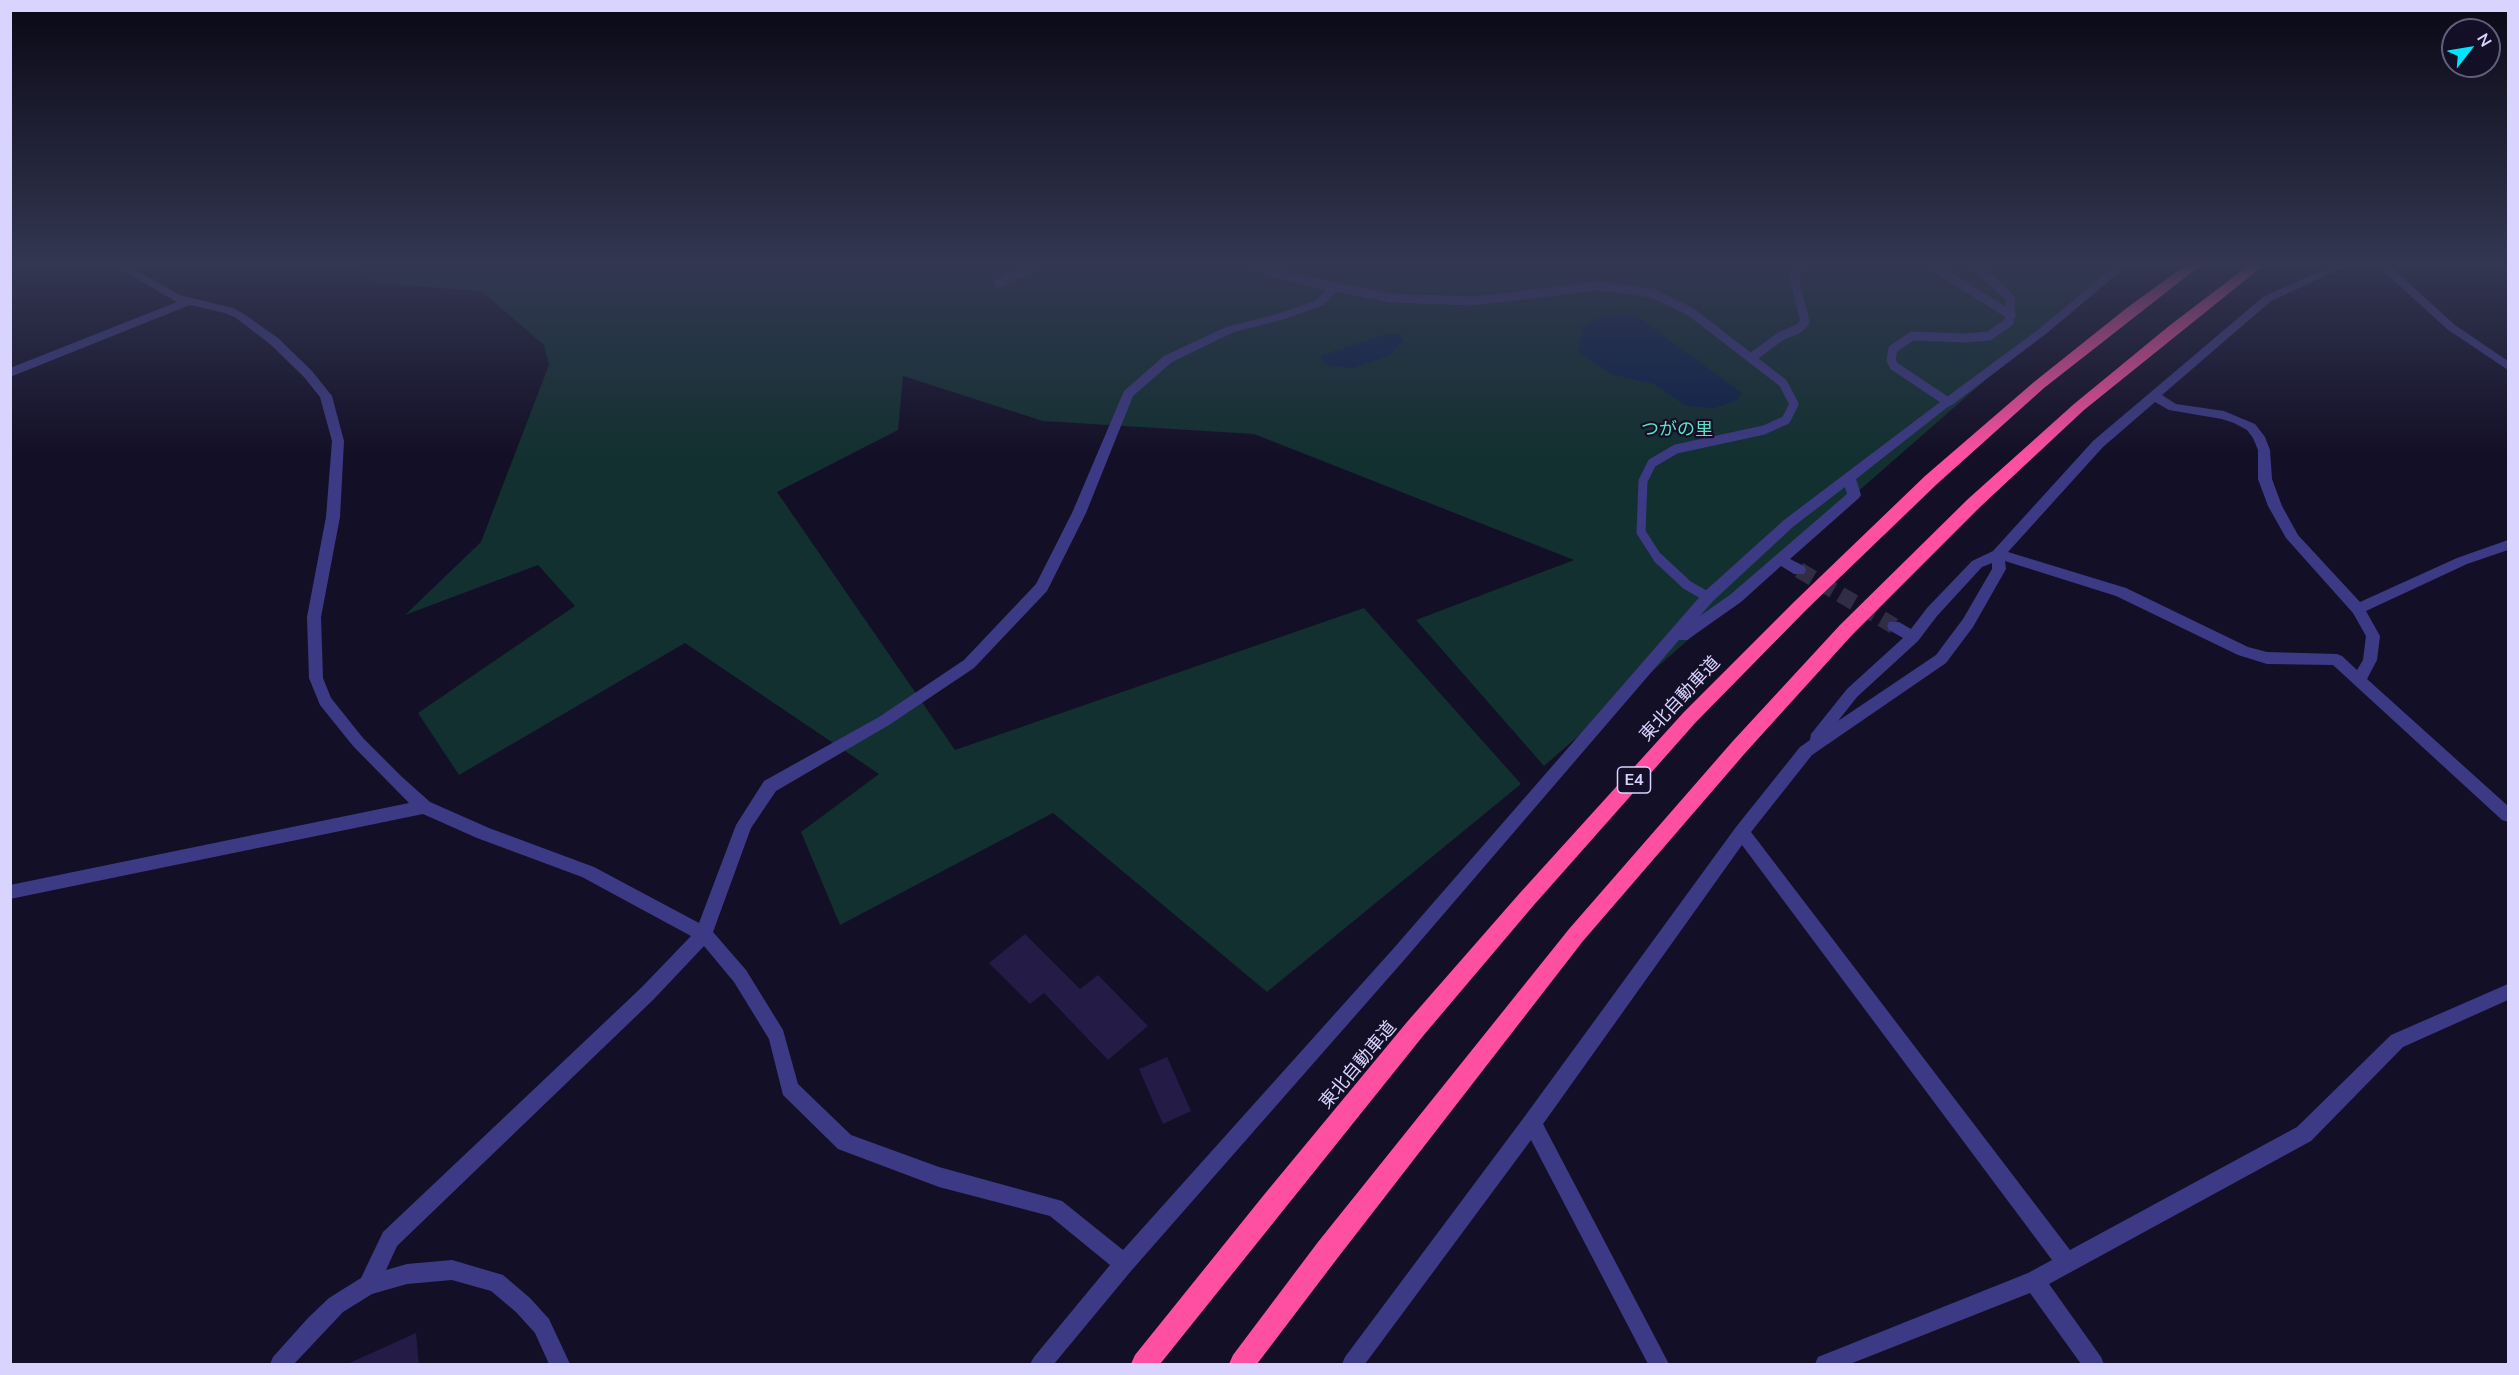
<!DOCTYPE html>
<html>
<head>
<meta charset="utf-8">
<style>
	body { margin:0 }
	#map { position:relative; width:2519px; height:1375px; overflow:hidden; background:#130f26; font-family:Mulish,sans-serif }
	canvas { display:block }
	.frame { position:absolute; inset:0; border:12px solid #d9d4ff; pointer-events:none }
	.north { position:absolute; left:2441px; top:18px; width:60px; height:60px; box-sizing:border-box; background:#130f26; border:2px solid #625e7d; border-radius:50%; rotate:59deg; font-size:16px; font-weight:700; line-height:24px; text-align:center; color:#d9d4ff }
	.north::after { content:''; display:block; margin:auto; width:21px; height:27px; background:#00e5ff; clip-path:polygon(50% 0,100% 100%,50% 72%,0 100%) }
</style>
</head>
<body>
<div id="map">
<canvas width="2519" height="1375"></canvas>
<div class="frame"></div>
<div class="north">N</div>
</div>
<script>
const ctx = document.querySelector('canvas').getContext('2d');
ctx.lineJoin = 'round';
function fillPath(path, color) { ctx.fillStyle = color; ctx.fill(path, 'evenodd'); }
const poly = rows => new Path2D(rows.map(r => 'M' + r).join(''));
function trace(path, color, width, dash) { ctx.strokeStyle = color; ctx.lineWidth = width; ctx.lineCap = dash ? 'butt' : 'round'; ctx.setLineDash(dash || []); ctx.stroke(path); }
function write(font, color, halo, rows, align = 'center') {
  ctx.font = font + ' Mulish,"Noto Sans JP",sans-serif'; ctx.lineWidth = 4.5; ctx.setLineDash([]); ctx.textBaseline = 'middle'; ctx.strokeStyle = halo; ctx.fillStyle = color; for (const [text, x, y, turn = 0] of rows) {
    ctx.save(); ctx.translate(x, y); ctx.rotate((+turn || 0) * Math.PI / 180); ctx.textAlign = isNaN(turn) ? turn : align; if (halo) ctx.strokeText(text, 0, 0); ctx.fillText(text, 0, 0); ctx.restore();
  }
}
const green = poly([
	[345,265,839,265,841,268,842,265,2117,265,1544,766,1416,620,1574,560,1254,434,1043,421,903,376,898,430,777,492,955,750,1364,608,1521,784,1267,992,1053,813,840,925,801,832,879,774,685,643,459,775,418,713,575,606,538,565,405,615,481,542,549,365,544,345,481,291,377,283]
]);
const water = poly([
	[1605,315,1635,315,1742,393,1737,400,1715,408,1686,406,1654,384,1611,374,1579,353,1582,328],
	[1389,333,1398,333,1404,341,1389,356,1353,368,1326,365,1320,356]
]);
const building = poly([
	[1025,934,1080,989,1098,975,1148,1026,1108,1060,1044,993,1030,1004,989,963],
	[1167,1057,1191,1111,1163,1124,1139,1069],
	[416,1333,419,1365,345,1365]
]);
const minorTunnel = poly([
	[1799,570,1894,626]
]);
const serviceFar1 = poly([
	[1250,265,1309,282,1391,298,1473,301,1598,286,1652,293,1691,312,1783,383,1794,404,1786,420,1764,430,1676,449,1652,463,1643,481,1641,532,1659,560],
	[1930,265,2011,315],
	[999,283,1036,265],
	[1751,358,1781,336,1798,329,1805,322,1794,277,1800,265],
	[1948,402,1894,366,1891,360,1893,349,1912,336,1966,338,1989,336,2009,322,2011,299,1975,265]
]);
const service = poly([
	[1658,558,1687,585,1708,597]
]);
const minor = poly([
	[113,265,127,265,180,295,233,308,244,314,278,338,312,371,332,396,344,441,340,517,321,617,323,678,331,698,363,738,401,776,430,802,489,828,594,867,699,923,736,825,764,781,879,717,964,660,1036,584,1072,513,1124,391,1164,356,1226,327,1277,314,1315,301,1331,286,1339,286,1339,290,1323,305,1285,319,1234,332,1172,362,1133,396,1086,513,1047,591,974,668,889,725,776,791,751,828,713,932,746,970,783,1030,798,1084,851,1135,939,1167,1062,1201,1123,1250,1393,949,1703,593,1784,520,1944,399,1952,399,1954,402,1856,479,1861,495,1859,498,1790,559,1804,566,1806,570,1804,574,1794,574,1781,566,1741,602,1687,640,1679,640,1405,959,1131,1271,1054,1364,1030,1364,1034,1357,1110,1265,1050,1216,939,1187,838,1149,783,1095,769,1039,734,982,704,946,654,999,397,1246,386,1270,407,1264,452,1260,503,1275,530,1298,549,1319,570,1364,549,1364,535,1333,516,1312,491,1291,452,1280,407,1284,372,1294,343,1312,294,1364,270,1364,273,1357,308,1318,329,1298,361,1278,383,1232,642,987,691,936,582,877,477,838,423,814,10,899,10,885,409,803,353,746,320,705,309,678,307,617,326,517,332,441,320,397,304,377,270,344,236,318,225,313,190,305,10,377,10,368,177,302,113,265],
	[1845,487,1847,494,1731,594,1700,616,1713,601,1794,526,1845,487],
	[2334,265,2349,265,2271,301,2162,395,2176,404,2224,411,2255,424,2265,437,2270,450,2272,479,2282,506,2298,535,2360,602,2457,558,2508,540,2508,550,2467,564,2366,611,2380,636,2377,660,2367,679,2508,806,2508,822,2502,820,2333,665,2267,664,2238,655,2116,596,2005,561,2006,569,1973,627,1946,663,1812,755,1751,832,2070,1250,2297,1127,2391,1035,2508,984,2508,1000,2403,1047,2311,1141,2049,1284,2101,1357,2104,1364,2081,1364,2030,1293,1850,1364,1815,1364,1818,1357,2028,1273,2052,1260,1742,845,1543,1124,1669,1364,1648,1364,1531,1140,1365,1364,1342,1364,1345,1357,1525,1116,1736,827,1800,747,1810,740,1811,734,1847,689,1903,638,1889,630,1887,626,1889,622,1899,622,1911,629,1927,608,1972,561,1993,551,2093,441,2263,297,2334,265],
	[2155,402,2169,410,2222,419,2234,423,2247,430,2253,438,2258,450,2258,479,2268,506,2286,538,2353,613,2366,636,2363,660,2357,670,2342,656,2337,654,2267,652,2248,647,2126,588,2008,552,2103,447,2155,402],
	[1992,563,1992,569,1963,619,1936,655,1838,721,1857,697,1918,641,1937,616,1982,567,1992,563],
	[2377,265,2389,265,2455,325,2508,361,2508,370,2447,329,2377,265]
]);
const tertiary = poly([
	[2116,265,2128,265,2047,333,1952,405,1944,405,1942,402,1944,399,2039,329,2116,265]
]);
const motorway = poly([
	[2186,265,2201,265,2044,388,1937,484,1807,609,1696,722,1533,906,1423,1036,1160,1364,1131,1364,1135,1355,1263,1196,1407,1022,1519,894,1684,712,1795,601,1925,476,2034,382,2128,307,2186,265],
	[2249,265,2264,265,2084,410,1980,507,1852,635,1746,752,1583,941,1336,1260,1257,1364,1229,1364,1233,1355,1318,1242,1569,929,1732,742,1840,625,1968,499,2074,404,2169,326,2249,265]
]);
const shields = [
	[1634,780,33]
];
const shieldNames = [
	["E4",1634,780]
];
const parkNames = [
	["つがの里",1677,430]
];
const streetNames = [
	["東北自動車道",1680,699,-47],
	["東北自動車道",1358,1065,-50]
];
fillPath(green, '#12302f');
fillPath(water, '#0c2248');
fillPath(building, '#241b47');
trace(minorTunnel, '#312d47', 16, [16, 8]);
trace(serviceFar1, '#3d3a85', 9);
trace(service, '#3d3a85', 10);
fillPath(minor, '#3d3a85');
fillPath(tertiary, '#3d3a85');
fillPath(motorway, '#ff4fa3');
const sky = ctx.createLinearGradient(0, 0, 0, 458);
sky.addColorStop(0, '#0a0815');
sky.addColorStop(0.58, '#333752');
sky.addColorStop(1, '#33375200');
ctx.fillStyle = sky;
ctx.fillRect(0, 0, 2519, 458);
for (const [x, y, w] of shields) { const box = new Path2D(); box.roundRect(x - w / 2, y - 13, w, 26, 4.5); ctx.fillStyle = '#130f26'; ctx.fill(box); trace(box, '#d9d4ff', 1.5); }
write('bold 16px', '#d9d4ff', null, shieldNames);
write('18px', '#5fe0c0', '#130f26', parkNames);
write('18px', '#d9d4ff', '#130f26', streetNames);
</script>
</body>
</html>
